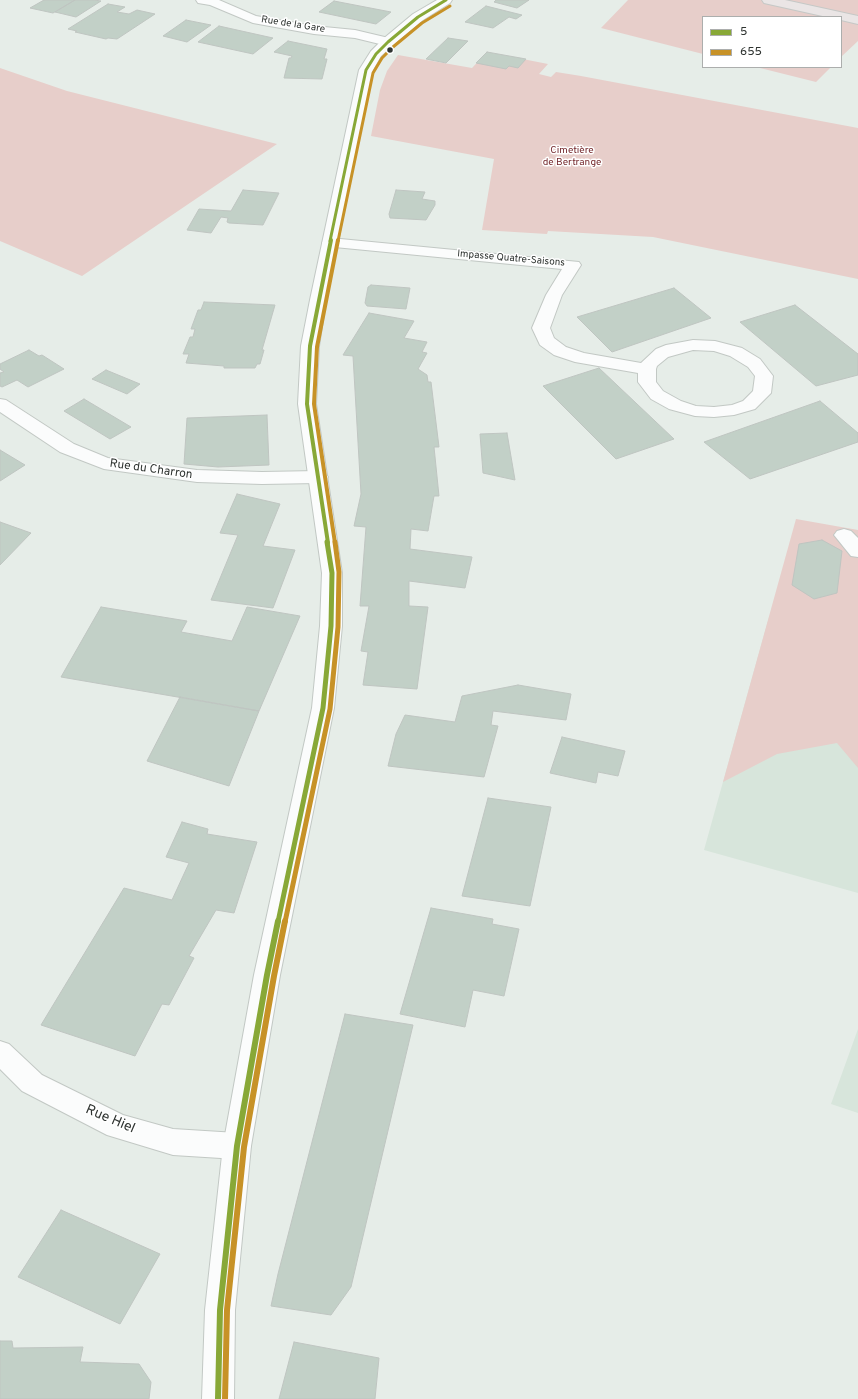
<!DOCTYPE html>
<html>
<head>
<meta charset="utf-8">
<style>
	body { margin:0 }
	#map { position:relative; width:858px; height:1399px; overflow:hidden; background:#e6ede8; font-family:Overpass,sans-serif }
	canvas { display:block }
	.legend { position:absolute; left:702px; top:16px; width:140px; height:52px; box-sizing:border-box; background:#fff; border:1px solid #acaead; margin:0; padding:5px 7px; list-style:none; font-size:12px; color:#2f3431 }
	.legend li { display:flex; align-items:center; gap:8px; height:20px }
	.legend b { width:20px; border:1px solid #acaead }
</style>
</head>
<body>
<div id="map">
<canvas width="858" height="1399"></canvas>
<ul class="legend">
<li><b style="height:5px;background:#88a837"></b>5</li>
<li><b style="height:5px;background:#c79227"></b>655</li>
</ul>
</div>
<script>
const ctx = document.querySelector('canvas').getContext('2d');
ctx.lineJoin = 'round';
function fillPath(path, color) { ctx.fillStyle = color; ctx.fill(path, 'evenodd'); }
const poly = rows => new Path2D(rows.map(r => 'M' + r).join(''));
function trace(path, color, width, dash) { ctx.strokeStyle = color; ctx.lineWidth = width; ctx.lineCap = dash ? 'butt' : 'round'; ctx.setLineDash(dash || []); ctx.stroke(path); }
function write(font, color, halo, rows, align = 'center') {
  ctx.font = font + ' Overpass,sans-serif'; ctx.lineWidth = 3; ctx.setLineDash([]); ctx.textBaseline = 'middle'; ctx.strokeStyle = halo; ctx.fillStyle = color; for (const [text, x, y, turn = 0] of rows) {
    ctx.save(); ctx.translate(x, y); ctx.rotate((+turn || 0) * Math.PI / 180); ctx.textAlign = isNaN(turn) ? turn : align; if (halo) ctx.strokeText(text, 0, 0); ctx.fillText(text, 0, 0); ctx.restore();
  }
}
const built = poly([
	[769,617,858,644,858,893,704,850],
	[858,1029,858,1113,831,1104]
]);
const green = poly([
	[628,0,858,0,858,41,841,57,841,17,703,17,703,54,601,28],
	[487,52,548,64,539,74,551,77,556,72,581,76,858,128,858,279,653,237,548,231,547,234,482,230,494,159,371,136,380,90,387,71,398,55,472,68],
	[756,67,831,67,816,82],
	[0,68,67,91,277,144,82,276,0,241],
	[796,519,858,530,858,768,837,743,777,754,723,782]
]);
const building = poly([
	[44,0,75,0,53,13,30,8,44,0],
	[75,0,94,0,101,1,76,17,55,12,75,0],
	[496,0,529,0,517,8,494,2,496,0],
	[334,1,391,12,376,24,319,12,334,1],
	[108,4,125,7,117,12,129,14,137,10,155,14,117,39,108,38,106,39,75,32,77,31,68,29,108,4],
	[486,6,522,15,516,19,509,17,493,28,465,22,486,6],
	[186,20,211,25,187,42,163,36,186,20],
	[219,26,273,38,253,54,198,42,219,26],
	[448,38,468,41,446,63,426,59,448,38],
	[288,41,327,49,324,59,327,59,322,79,284,78,289,58,291,58,292,56,274,52,288,41],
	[487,52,526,59,518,68,509,66,506,69,476,63,487,52],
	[243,190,279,193,263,225,229,223,227,222,228,218,221,217,211,233,187,230,199,209,231,211,243,190],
	[396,190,425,192,422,199,435,201,435,205,426,220,390,218,389,214,396,190],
	[371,285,410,288,406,309,367,306,365,303,368,287,371,285],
	[674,288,711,318,612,352,577,317,674,288],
	[204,302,275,305,262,350,264,350,260,364,257,364,255,368,224,368,224,366,186,363,189,354,183,354,190,337,193,337,195,329,191,329,198,310,201,310,204,302],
	[795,305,858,354,858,375,816,386,740,322,795,305],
	[369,313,414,321,404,338,427,342,422,352,427,353,418,369,427,375,428,382,431,382,439,447,434,447,439,496,434,496,428,531,411,529,410,549,472,557,465,588,409,581,409,606,428,607,417,689,363,685,368,652,361,651,369,606,360,606,366,527,354,526,361,494,353,356,343,355,369,313],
	[29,350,39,356,42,355,64,369,28,387,17,380,2,387,0,386,0,373,4,372,0,369,0,364,29,350],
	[599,368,674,439,616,459,543,386,599,368],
	[106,370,140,384,127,394,92,379,106,370],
	[84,399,131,427,110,439,64,411,84,399],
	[820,401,858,433,858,442,750,479,704,442,820,401],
	[267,415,269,465,218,467,184,464,187,418,267,415],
	[507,433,515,480,483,473,480,434,507,433],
	[0,450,25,465,0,481,0,450],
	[237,494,280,504,263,546,295,550,273,608,211,600,238,535,220,533,237,494],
	[0,522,31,533,0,565,0,522],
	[822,540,842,551,837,593,814,599,792,585,799,544,822,540],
	[101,607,187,621,181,632,232,641,247,607,300,616,259,711,61,677,101,607],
	[518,685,571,694,566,720,493,711,491,725,498,726,484,777,388,766,396,734,405,715,455,722,462,696,518,685],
	[180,697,259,711,229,786,147,761,180,697],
	[562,737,625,751,618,776,598,772,596,783,550,773,562,737],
	[488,798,551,807,530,906,462,896,488,798],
	[182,822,208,829,207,834,257,842,234,913,216,910,189,956,194,958,169,1005,162,1004,135,1056,41,1025,124,888,172,900,189,863,166,857,182,822],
	[431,908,493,919,492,924,519,929,504,996,473,990,465,1027,400,1014,431,908],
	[345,1014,413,1025,351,1287,331,1315,271,1306,278,1274,345,1014],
	[61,1210,160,1254,120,1324,18,1277,61,1210],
	[0,1341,12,1341,13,1348,83,1347,80,1362,139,1364,151,1382,149,1399,0,1399,0,1341],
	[294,1342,379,1358,375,1399,279,1399,294,1342]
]);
const lane = poly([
	[844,529,851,531,858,538,858,557,851,556,834,535,837,531,844,529]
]);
const street = poly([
	[196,0,219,0,256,16,314,26,355,30,393,39,395,42,393,45,388,46,355,38,314,34,253,23,210,5,198,3,196,0],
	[330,238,579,262,581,265,562,295,550,328,554,338,566,347,584,353,641,363,656,349,666,345,693,340,715,341,742,348,760,359,773,376,771,393,755,409,734,415,714,417,695,416,669,409,651,399,638,382,638,373,575,362,554,355,540,345,532,328,546,295,562,269,324,246,322,243,324,240,330,238],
	[693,350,714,351,730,356,748,367,755,376,753,391,743,401,732,405,714,407,696,406,681,401,663,391,656,382,656,369,657,366,668,357,693,350],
	[0,399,6,400,74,444,108,458,197,470,262,472,318,471,325,473,328,477,325,481,318,483,262,484,197,482,104,469,60,452,0,412,0,399],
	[0,1041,9,1044,42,1075,123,1115,173,1129,237,1133,247,1137,251,1146,247,1155,237,1159,173,1155,107,1135,22,1091,0,1069,0,1041]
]);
const secondary = poly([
	[437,0,452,0,450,3,423,20,393,45,381,56,373,70,326,300,319,346,316,404,342,573,342,626,334,708,280,975,251,1146,235,1310,234,1399,202,1399,205,1310,223,1146,254,975,312,708,320,626,322,573,298,404,301,346,310,300,359,70,371,51,383,39,413,14,437,0]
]);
const primary = poly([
	[762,0,785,0,858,16,858,24,841,20,841,17,827,17,764,3,762,0]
]);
const bus1Far3 = poly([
	[330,241,366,70,376,54,388,42,418,17,446,0]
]);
const bus1Far2 = poly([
	[328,543,307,404,310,346,331,240]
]);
const bus1Far1 = poly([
	[278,922,323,708,331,626,332,573,327,542]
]);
const bus1 = poly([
	[218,1399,220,1310,237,1146,267,975,278,921]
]);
const bus2Far3 = poly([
	[338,241,373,73,382,58,393,47,422,23,450,6]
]);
const bus2Far2 = poly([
	[335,543,314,404,317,347,338,240]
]);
const bus2Far1 = poly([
	[285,922,330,709,338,627,339,572,335,542]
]);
const bus2 = poly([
	[225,1399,227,1310,244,1147,274,976,285,921]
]);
const markers = [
	[390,50,3.5,"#2f3431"]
];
const farStreetnames = [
	["Rue de la Gare",293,25,9],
	["Impasse Quatre-Saisons",511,259,5]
];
const farParknames = [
	["Cimetière",572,151],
	["de Bertrange",572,163]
];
const streetNames = [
	["Rue du Charron",151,470,8]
];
const nearStreetnames = [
	["Rue Hiel",110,1120,23]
];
fillPath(built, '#d7e5db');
fillPath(green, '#e7ceca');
fillPath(building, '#c2d0c7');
trace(building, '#bfc5c1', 1);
trace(lane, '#c2c8c4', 2);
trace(street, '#c2c8c4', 2);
trace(secondary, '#c2c8c4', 2);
trace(primary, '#c5c8c6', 2);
fillPath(lane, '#fbfcfc');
fillPath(street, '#fbfcfc');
fillPath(secondary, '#fbfcfc');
fillPath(primary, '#eae5e5');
trace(bus1Far3, '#88a837', 3);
trace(bus1Far2, '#88a837', 4);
trace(bus1Far1, '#88a837', 5);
trace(bus1, '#88a837', 6);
trace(bus2Far3, '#c79227', 3);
trace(bus2Far2, '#c79227', 4);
trace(bus2Far1, '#c79227', 5);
trace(bus2, '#c79227', 6);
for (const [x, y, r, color] of markers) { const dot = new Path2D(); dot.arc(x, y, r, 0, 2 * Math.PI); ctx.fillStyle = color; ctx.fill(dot); trace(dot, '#fff', 1.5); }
write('10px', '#2f3431', '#fff', farStreetnames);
write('10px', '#74282c', '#fff', farParknames);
write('12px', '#2f3431', '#fff', streetNames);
write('14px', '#2f3431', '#fff', nearStreetnames);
</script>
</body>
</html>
